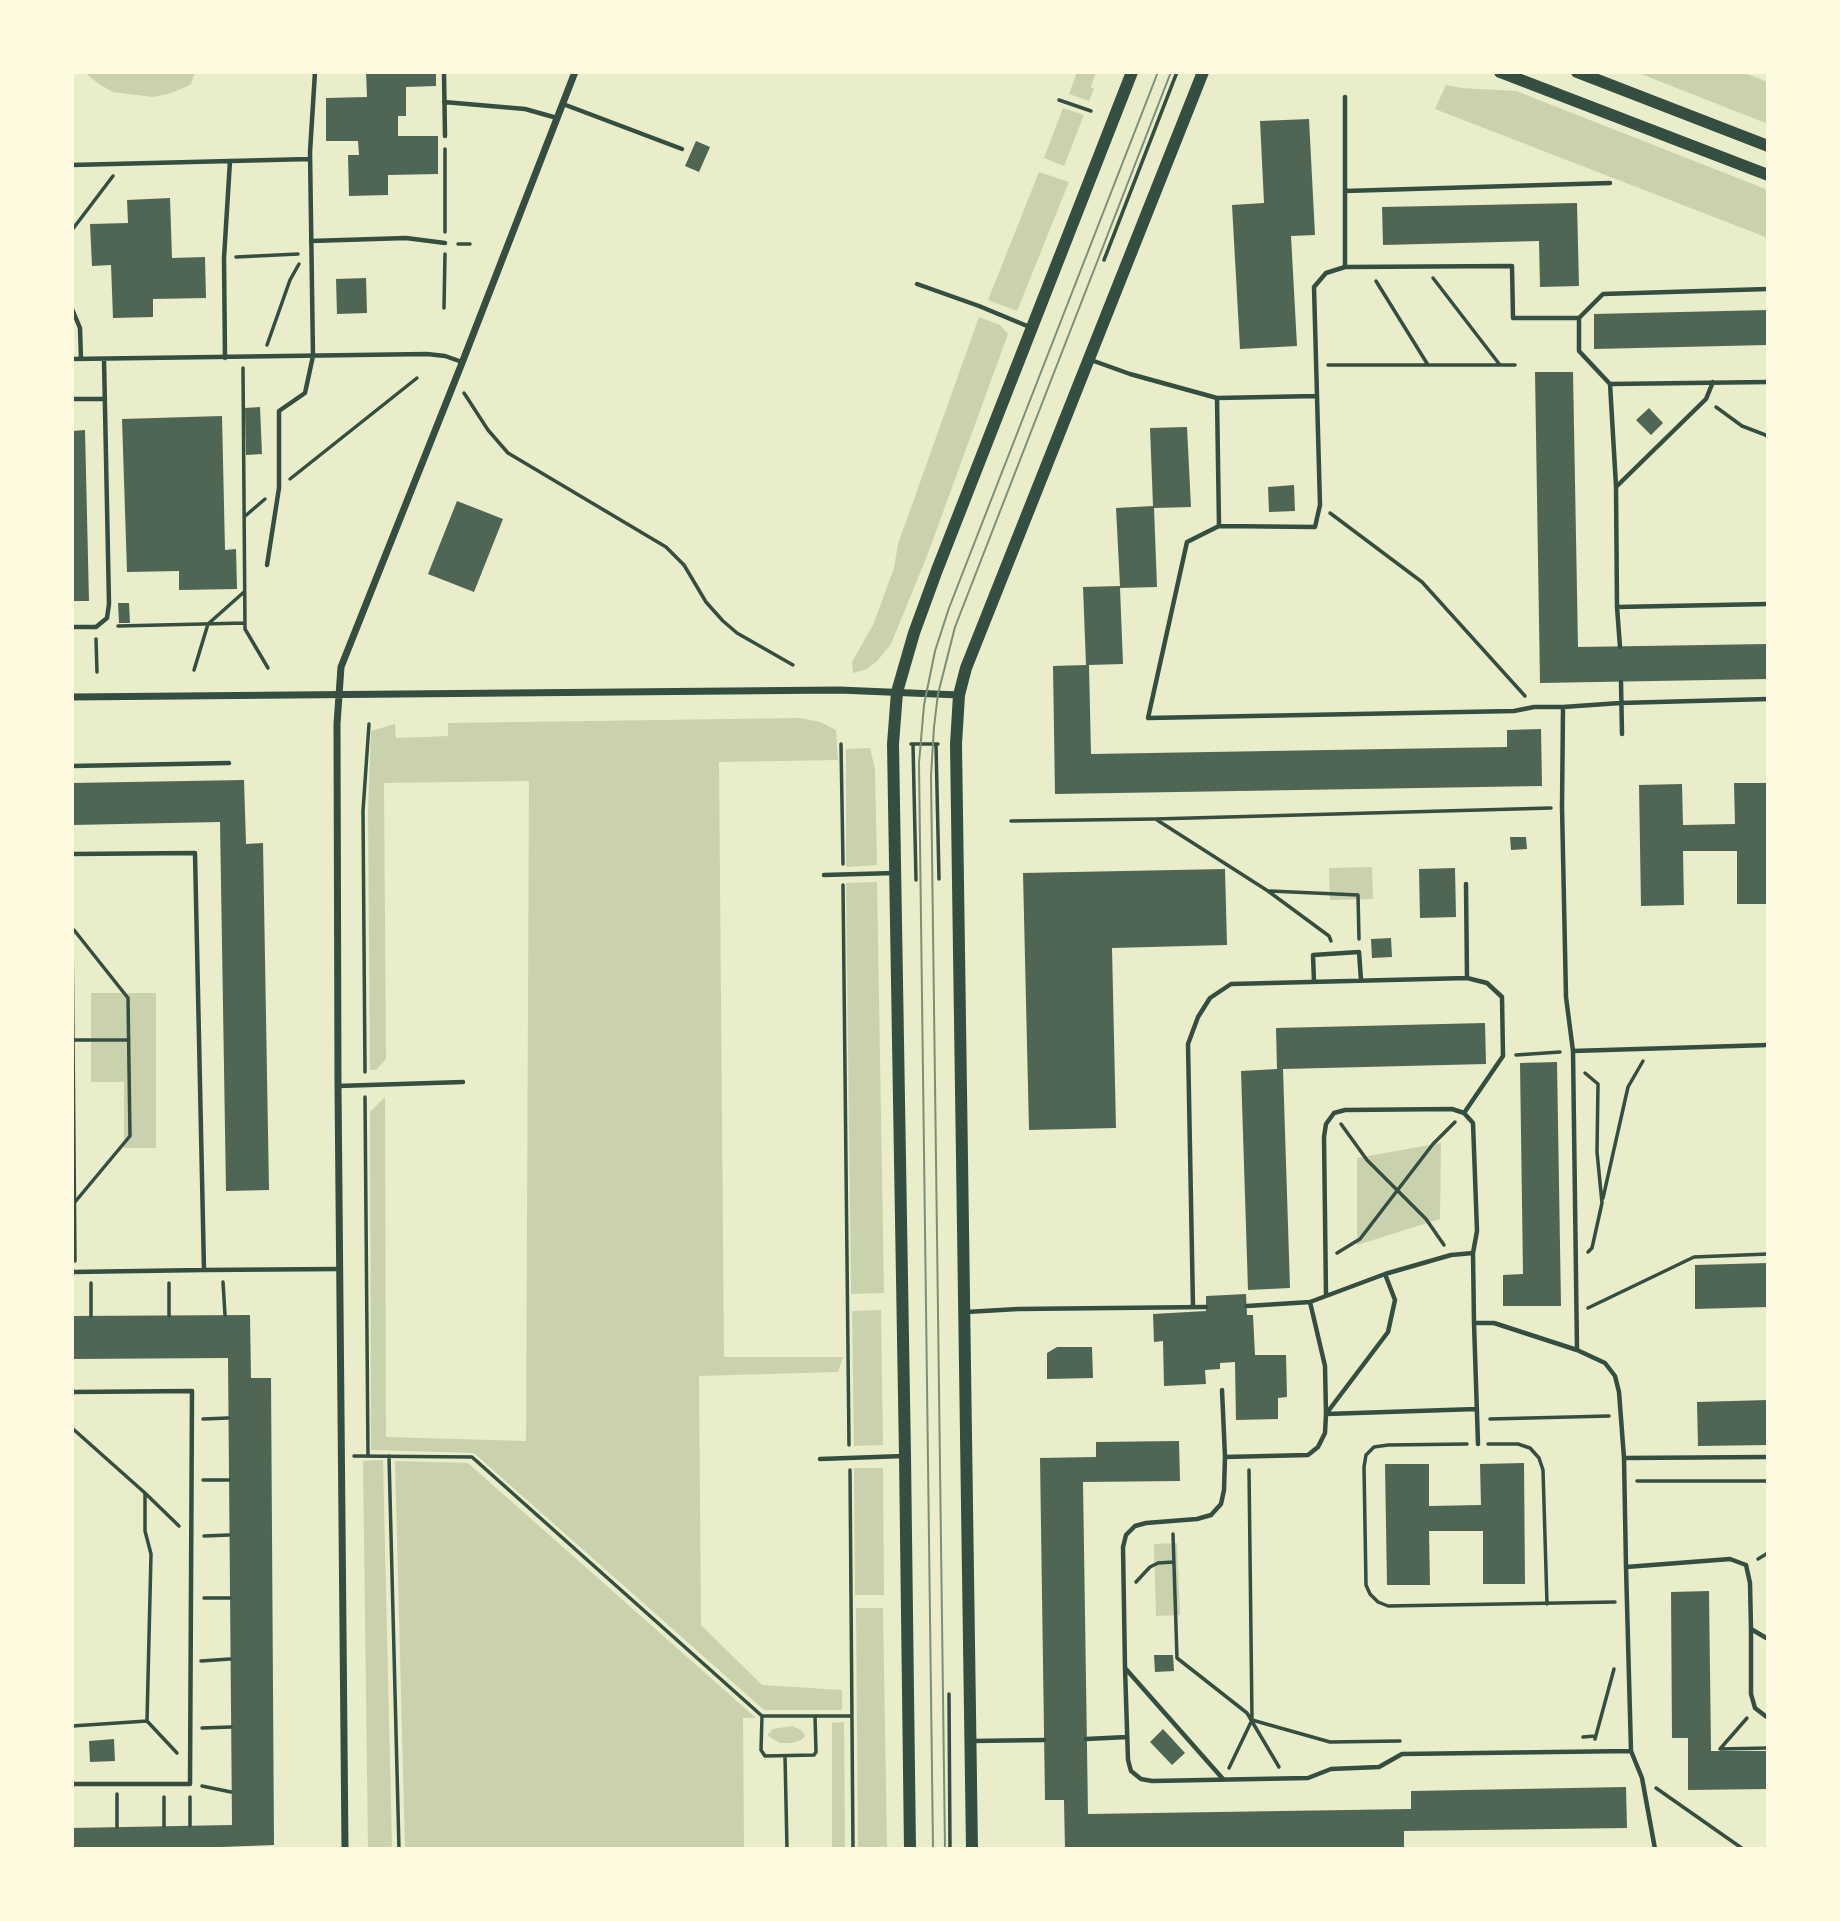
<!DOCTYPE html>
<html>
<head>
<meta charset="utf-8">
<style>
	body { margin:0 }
	#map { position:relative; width:1840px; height:1921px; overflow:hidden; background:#e9edc9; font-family:"Work Sans",sans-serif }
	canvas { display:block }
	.frame { position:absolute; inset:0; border:74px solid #fefae0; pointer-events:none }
</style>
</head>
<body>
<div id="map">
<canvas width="1840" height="1921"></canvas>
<div class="frame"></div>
</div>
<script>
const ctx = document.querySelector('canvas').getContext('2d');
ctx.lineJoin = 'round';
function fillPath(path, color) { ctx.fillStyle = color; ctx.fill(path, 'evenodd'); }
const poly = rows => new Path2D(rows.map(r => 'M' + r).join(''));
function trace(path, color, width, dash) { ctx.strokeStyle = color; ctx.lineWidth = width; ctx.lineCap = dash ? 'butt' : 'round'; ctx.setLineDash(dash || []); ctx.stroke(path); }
const green = poly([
	[84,72,195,72,191,84,186,87,168,94,153,97,113,92,99,84],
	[1077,72,1096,72,1091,87,1094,89,1089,101,1069,94],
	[1636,72,1742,72,1768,82,1768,124],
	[1446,85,1462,88,1516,91,1768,190,1768,238,1435,109],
	[1063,108,1084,115,1064,166,1044,158],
	[1039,172,1069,182,1017,311,988,300],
	[979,317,1000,325,1008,334,927,556,891,644,878,660,867,669,853,673,852,662,873,625,894,568,898,544],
	[800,718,820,722,836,730,838,760,719,762,724,1357,843,1357,838,1372,699,1376,701,1625,762,1685,842,1690,842,1710,764,1710,474,1453,371,1450,370,1112,385,1097,386,1437,526,1441,529,781,384,783,386,1059,376,1070,370,1070,368,812,371,731,395,724,396,738,448,736,448,723],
	[870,748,875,769,877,865,846,867,846,749],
	[1372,867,1373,899,1330,900,1329,868],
	[877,882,884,1293,851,1294,846,883],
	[91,993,156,993,156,1148,124,1148,124,1082,91,1082],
	[1441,1143,1440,1219,1357,1245,1357,1158],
	[881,1310,883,1445,854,1446,852,1311],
	[383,1460,392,1849,368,1849,363,1461],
	[395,1461,468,1463,756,1718,743,1718,744,1849,405,1849],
	[854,1468,883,1468,884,1595,855,1595],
	[1177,1543,1180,1615,1156,1616,1154,1544],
	[856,1608,883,1608,887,1849,858,1849],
	[844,1722,845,1849,832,1849,832,1723],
	[792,1726,799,1729,804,1733,805,1736,801,1740,792,1743,780,1743,768,1736,768,1734,773,1729]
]);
const building = poly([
	[366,72,436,72,436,86,406,87,406,116,398,116,398,136,438,136,438,174,388,175,388,195,349,196,348,155,359,155,358,141,326,141,326,98,367,97],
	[1309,119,1315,235,1291,236,1297,346,1240,349,1232,205,1264,203,1260,121],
	[696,141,710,147,699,172,685,166],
	[170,198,172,258,205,257,206,298,153,299,153,317,113,318,111,265,92,266,90,224,128,223,127,200],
	[1577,203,1579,286,1540,287,1539,241,1383,245,1382,207],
	[366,278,367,313,337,314,336,279],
	[1768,310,1768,345,1594,349,1594,314],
	[1535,372,1573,372,1578,647,1768,644,1768,679,1540,683],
	[260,407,262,454,246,455,245,408],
	[1649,408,1663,423,1651,435,1636,420],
	[222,416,225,550,236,549,237,589,179,590,179,571,127,572,122,419],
	[1187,427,1191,507,1154,508,1157,587,1120,588,1123,664,1089,665,1091,754,1507,747,1507,730,1541,729,1542,786,1055,794,1053,666,1086,665,1083,587,1120,586,1116,508,1153,506,1150,428],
	[85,430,89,601,72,601,72,431],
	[1294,485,1295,511,1269,512,1268,487],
	[457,501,503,519,474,592,428,574],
	[118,603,129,603,130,623,119,623],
	[244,780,246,844,263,843,269,1190,226,1191,220,822,72,825,72,783],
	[1734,783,1768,783,1768,904,1737,904,1737,851,1683,851,1684,905,1641,906,1639,785,1682,784,1683,825,1735,824],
	[1510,837,1526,837,1527,849,1511,850],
	[1455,868,1456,917,1420,918,1419,869],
	[1225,869,1227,945,1112,948,1116,1128,1029,1130,1023,873],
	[1391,938,1392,957,1372,958,1371,939],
	[1485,1023,1486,1064,1283,1069,1290,1288,1248,1290,1241,1071,1277,1069,1276,1028],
	[1557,1062,1561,1306,1503,1306,1503,1275,1523,1274,1520,1063],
	[1768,1263,1768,1307,1695,1309,1695,1265],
	[1246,1294,1247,1315,1253,1315,1255,1355,1286,1355,1287,1397,1278,1398,1278,1419,1236,1420,1235,1362,1220,1363,1220,1369,1205,1370,1206,1384,1164,1386,1163,1341,1154,1342,1153,1314,1206,1311,1206,1296],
	[250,1315,251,1378,271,1378,274,1845,221,1847,221,1849,72,1849,72,1828,232,1825,228,1358,72,1359,72,1316],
	[1057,1347,1092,1347,1093,1378,1047,1379,1047,1353],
	[1768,1400,1768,1445,1698,1446,1697,1402],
	[1179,1441,1180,1481,1083,1482,1088,1814,1411,1809,1411,1791,1626,1787,1627,1828,1404,1831,1404,1849,1065,1849,1064,1800,1045,1800,1040,1458,1096,1457,1096,1442],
	[1524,1463,1525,1584,1483,1584,1483,1531,1429,1531,1430,1585,1387,1585,1385,1464,1429,1464,1429,1506,1481,1505,1480,1464],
	[1709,1591,1711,1751,1768,1751,1768,1789,1688,1790,1688,1738,1672,1738,1671,1592],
	[1154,1655,1173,1655,1174,1671,1155,1672],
	[1163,1729,1185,1753,1172,1765,1150,1742],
	[114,1739,115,1761,90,1762,89,1741]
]);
const path = poly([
	[1059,100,1091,111],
	[445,149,445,232],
	[72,230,113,176],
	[458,244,470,244],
	[236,257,298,254],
	[1104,260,1177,72],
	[1433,278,1500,365],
	[1376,281,1428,365],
	[444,308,445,254],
	[267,345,290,280,299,264],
	[1328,365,1515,365],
	[243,368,245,629,268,668],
	[464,393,488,430,508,453,666,547,684,565,706,602,723,621,737,633,793,665],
	[1716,407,1742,426,1768,436],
	[290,479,417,378],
	[1330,513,1422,582,1525,696],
	[244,517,265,499],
	[118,626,245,623],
	[96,639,97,672],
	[194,670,208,624,244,592],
	[841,744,843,864],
	[911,744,938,744],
	[913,744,916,880],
	[936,744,939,879],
	[1157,820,1268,891,1329,936,1331,941],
	[1011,821,1155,819,1551,808],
	[843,885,849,1445],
	[1270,891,1358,895,1359,939],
	[72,927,75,1261],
	[74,930,128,998,130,1136,75,1202],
	[73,1040,129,1040],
	[1516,1055,1560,1052],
	[365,1072,363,811,369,724],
	[1585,1073,1598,1084,1597,1152,1602,1203,1592,1248,1588,1252],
	[365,1097,368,1456],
	[1341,1124,1367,1160,1426,1219,1444,1245],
	[1603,1198,1628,1087,1643,1061],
	[1337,1253,1360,1239,1433,1144,1455,1122],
	[223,1282,225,1315],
	[91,1283,91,1316],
	[169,1283,169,1316],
	[1588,1308,1694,1257,1768,1254],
	[203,1419,228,1418],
	[1490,1419,1609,1416],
	[72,1428,145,1493,145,1531,151,1554,147,1721],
	[1467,1444,1388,1445,1374,1447,1366,1455,1364,1467,1366,1585,1370,1594,1378,1602,1388,1606,1615,1602],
	[1488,1444,1518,1444,1530,1448,1539,1458,1543,1470,1547,1604],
	[354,1456,472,1457,762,1716,852,1716],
	[389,1456,399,1849],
	[850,1470,853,1849],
	[203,1480,229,1480],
	[1637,1481,1768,1481],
	[145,1493,179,1526],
	[1173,1534,1177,1658,1247,1713,1279,1767],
	[204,1536,229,1535],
	[1758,1559,1768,1553],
	[1136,1582,1150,1567,1158,1563,1173,1562],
	[204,1598,230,1598],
	[201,1661,230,1659],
	[949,1694,950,1849],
	[762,1716,761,1750,765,1756,814,1755,816,1752,815,1716],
	[1747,1718,1720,1749,1768,1748],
	[1252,1720,1330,1742,1400,1741],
	[72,1726,147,1721,177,1753],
	[202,1728,231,1727],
	[1583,1737,1595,1736],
	[1595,1739,1614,1669],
	[785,1756,787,1849],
	[1229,1768,1252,1720,1249,1470],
	[202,1786,231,1792],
	[1656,1788,1743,1849],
	[164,1797,164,1826],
	[190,1797,190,1826],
	[117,1827,117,1794]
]);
const service = poly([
	[444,72,445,136],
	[1345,97,1345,267],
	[444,102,525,109,557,118],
	[563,104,682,149],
	[72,165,310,159],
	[1345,191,1610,183],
	[311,241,406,238,445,243],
	[917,284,979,306,1032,328],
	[72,309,80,328,81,359],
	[1579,318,1603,294,1768,289],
	[225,358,224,258,230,161],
	[72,359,427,354,445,356,462,362],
	[1091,360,1130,374,1217,398,1317,396,1314,287,1326,273,1345,267,1512,266,1513,318,1579,318,1579,351,1610,384,1616,486,1617,607,1768,604],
	[1610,384,1768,382],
	[1217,398,1219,526,1187,542,1148,718,1514,711,1534,707,1563,707,1620,703,1768,699],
	[72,399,105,399],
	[1617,486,1706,399,1713,382],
	[1219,526,1315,527,1320,505,1317,396],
	[267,565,279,488,279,411,305,393,313,356,310,152,315,72],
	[1617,607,1620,647],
	[72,627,96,627,107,618,109,604,104,359],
	[1621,682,1622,734],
	[1563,707,1562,807,1566,997,1573,1051,1577,1350],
	[72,766,229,763],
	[72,854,195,853,204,1270,339,1269],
	[824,875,895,873],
	[1466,884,1467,978],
	[1314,982,1313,955,1359,952,1361,980],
	[1573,1051,1768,1045],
	[338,1086,463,1082],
	[72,1272,204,1270],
	[1385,1274,1395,1300,1388,1332,1326,1414,1325,1433,1318,1447,1308,1455,1225,1457,1224,1490,1221,1504,1211,1515,1197,1519,1146,1523,1135,1526,1126,1535,1123,1547,1125,1668,1128,1760,1131,1771,1141,1779,1152,1781,1308,1778,1331,1769,1379,1767,1402,1754,1631,1751],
	[1326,1295,1324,1137,1326,1124,1334,1113,1345,1110,1452,1109,1464,1113,1473,1123,1477,1231,1473,1253,1474,1323,1494,1323,1577,1350,1605,1363,1615,1376,1619,1392,1624,1458,1626,1567],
	[1310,1302,1325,1366,1326,1414,1477,1409],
	[1247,1306,1310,1302,1385,1274,1451,1255,1473,1253],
	[1193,1307,1188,1044,1198,1017,1210,998,1231,984,1467,978,1487,983,1502,997,1503,1056,1464,1113],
	[966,1312,1018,1309,1206,1307],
	[1474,1323,1478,1444],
	[1222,1390,1225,1457],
	[72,1392,192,1391,190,1784,72,1784],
	[1624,1458,1768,1457],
	[820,1459,904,1456],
	[1768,1639,1751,1629,1751,1694,1755,1708,1768,1718],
	[1125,1668,1223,1779],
	[1086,1739,1127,1737],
	[972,1741,1044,1740],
	[1655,1849,1642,1778,1631,1751,1626,1567,1730,1559,1746,1565,1750,1583,1751,1629]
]);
const minor = poly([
	[72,697,839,690,959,695],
	[345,1849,338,1086,337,724,341,667,462,363,575,72]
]);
const tertiary = poly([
	[1500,72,1768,175],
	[1577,72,1768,146],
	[910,1849,905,1456,893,744,897,692,914,633,937,570,1132,72],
	[972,1849,956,744,959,695,966,668,1203,72]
]);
const tram = poly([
	[933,1849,920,842,919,763,924,705,935,651,949,608,1158,72],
	[945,1849,931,776,934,727,938,694,955,627,1171,72]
]);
fillPath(green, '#cad2ad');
fillPath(building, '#4f6655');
trace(path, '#344e41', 3.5);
trace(service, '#344e41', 4.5);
trace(minor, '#344e41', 7);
trace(tertiary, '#344e41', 12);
trace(tram, '#7c8e77', 2);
</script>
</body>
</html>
